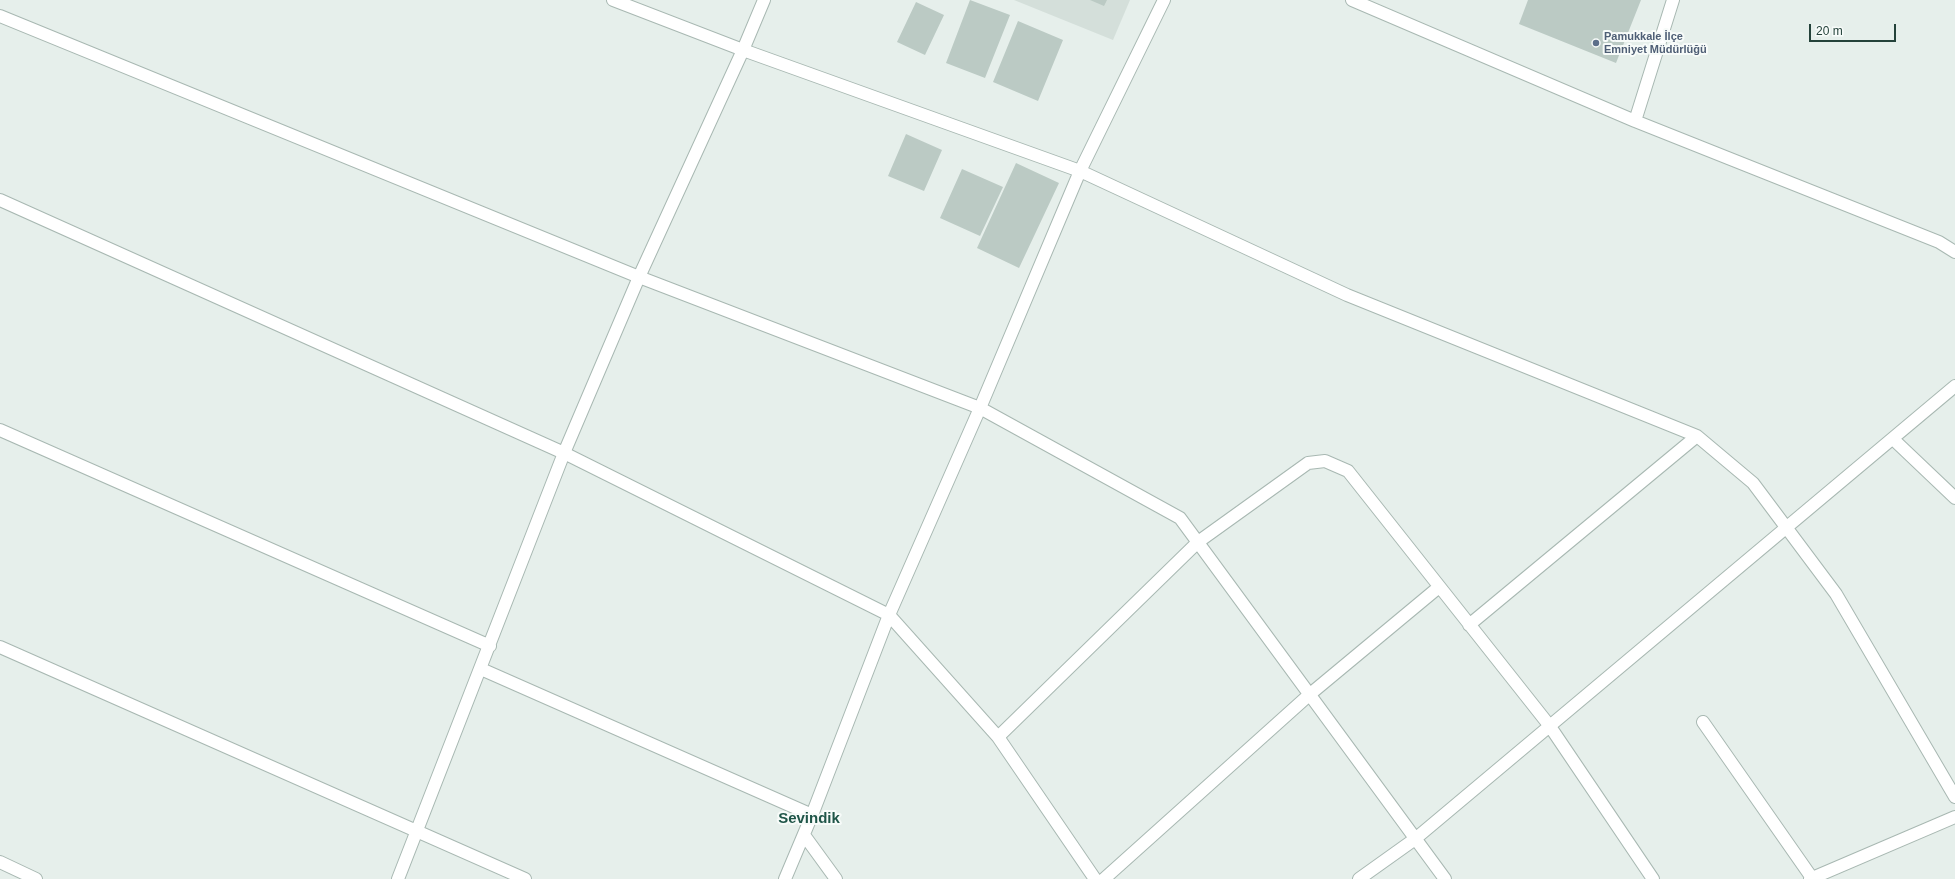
<!DOCTYPE html>
<html>
<head>
<meta charset="utf-8">
<style>
	body { margin:0 }
	#map { position:relative; width:1955px; height:879px; overflow:hidden; background:#e6efeb; font-family:Helvetica,sans-serif }
	canvas { display:block }
	.scale { position:absolute; left:1809px; top:24px; width:87px; height:18px; box-sizing:border-box; border:2px solid #24423a; border-top:0; padding-left:5px; font-size:12px; line-height:14px; white-space:nowrap; color:#24423a; -webkit-text-stroke:3px #f7fbf9; paint-order:stroke }
</style>
</head>
<body>
<div id="map">
<canvas width="1955" height="879"></canvas>
<div class="scale">20 m</div>
</div>
<script>
const ctx = document.querySelector('canvas').getContext('2d');
ctx.lineJoin = 'round';
function fillPath(path, color) { ctx.fillStyle = color; ctx.fill(path, 'evenodd'); }
const poly = rows => new Path2D(rows.map(r => 'M' + r).join(''));
function trace(path, color, width, dash) { ctx.strokeStyle = color; ctx.lineWidth = width; ctx.lineCap = dash ? 'butt' : 'round'; ctx.setLineDash(dash || []); ctx.stroke(path); }
function write(font, color, halo, rows, align = 'center') {
  ctx.font = font + ' Helvetica,sans-serif'; ctx.lineWidth = 4; ctx.setLineDash([]); ctx.textBaseline = 'middle'; ctx.strokeStyle = halo; ctx.fillStyle = color; for (const [text, x, y, turn = 0] of rows) {
    ctx.save(); ctx.translate(x, y); ctx.rotate((+turn || 0) * Math.PI / 180); ctx.textAlign = isNaN(turn) ? turn : align; if (halo) ctx.strokeText(text, 0, 0); ctx.fillText(text, 0, 0); ctx.restore();
  }
}
const built = poly([
	[1014,0,1130,0,1113,40]
]);
const building = poly([
	[970,0,1010,15,985,78,946,63],
	[1090,0,1107,0,1104,6],
	[1528,0,1641,0,1616,63,1519,24],
	[916,2,944,15,925,55,897,42],
	[1018,21,1063,40,1038,101,993,82],
	[906,134,942,150,924,191,888,176],
	[1016,163,1059,183,1019,268,977,248],
	[962,169,1003,187,980,236,940,218]
]);
const minor = poly([
	[613,0,743,50,1080,171,1347,295,1697,436,1753,483,1836,594,1955,797],
	[1352,0,1635,121,1939,242,1955,252],
	[0,16,639,277,980,408,1180,518,1445,879],
	[1635,121,1673,0],
	[0,200,564,453,889,615,998,737,1095,879],
	[0,430,490,646],
	[1893,439,1955,498],
	[1469,625,1697,436],
	[0,647,525,879],
	[481,669,812,815],
	[1703,722,1812,878],
	[998,737,1198,542,1308,463,1325,461,1348,471,1549,725,1653,879],
	[804,835,836,879],
	[0,862,36,879],
	[398,879,564,453,639,277,743,50,764,0],
	[785,879,812,815,889,615,980,408,1080,171,1164,0],
	[1104,879,1309,695,1439,587],
	[1359,879,1415,839,1955,386],
	[1810,879,1955,817]
]);
const markers = [
	[1596,43,4,"#5c6f8a"]
];
const serviceNames = [
	["Pamukkale İlçe",1604,37],
	["Emniyet Müdürlüğü",1604,50]
];
const districtNames = [
	["Sevindik",809,819]
];
fillPath(built, '#d4dfda');
fillPath(building, '#bbcac4');
trace(minor, '#a8b8b2', 14);
trace(minor, '#fff', 12);
for (const [x, y, r, color] of markers) { const dot = new Path2D(); dot.arc(x, y, r, 0, 2 * Math.PI); ctx.fillStyle = color; ctx.fill(dot); trace(dot, '#f7fbf9', 1.5); }
write('bold 11px', '#4e5e75', '#f7fbf9', serviceNames, 'left');
write('bold 15px', '#1f5548', '#f7fbf9', districtNames);
</script>
</body>
</html>
